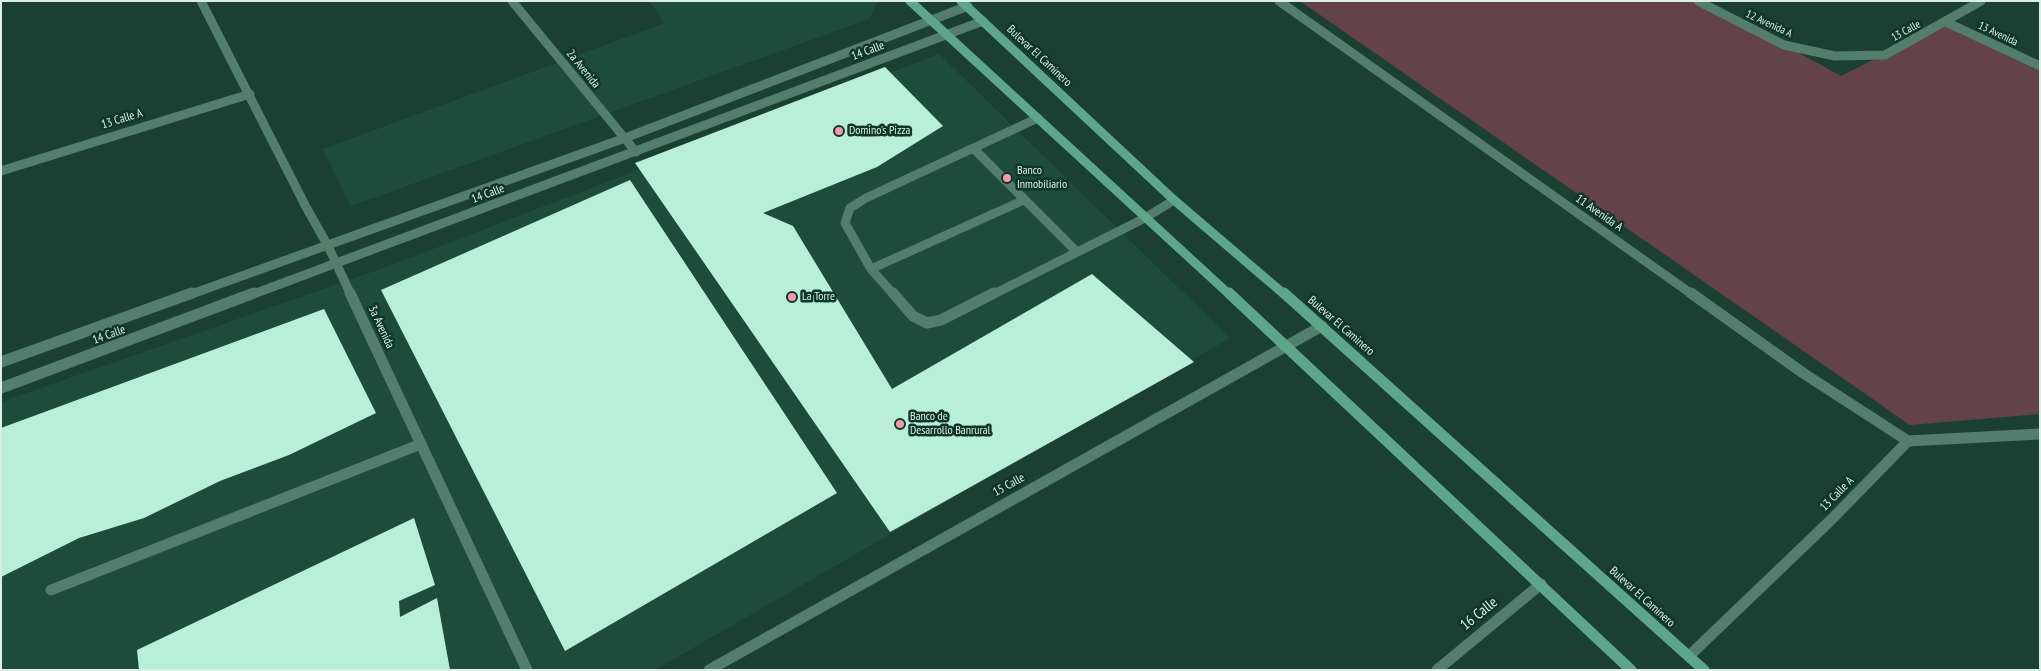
<!DOCTYPE html>
<html>
<head>
<meta charset="utf-8">
<style>
	body { margin:0 }
	#map { position:relative; width:2041px; height:671px; overflow:hidden; background:#1b4033; font-family:"PT Sans Narrow",sans-serif }
	canvas { display:block }
	.frame { position:absolute; inset:0; border:2px solid #dbefe7; pointer-events:none }
</style>
</head>
<body>
<div id="map">
<canvas width="2041" height="671"></canvas>
<div class="frame"></div>
</div>
<script>
const ctx = document.querySelector('canvas').getContext('2d');
ctx.lineJoin = 'round';
function fillPath(path, color) { ctx.fillStyle = color; ctx.fill(path, 'evenodd'); }
const poly = rows => new Path2D(rows.map(r => 'M' + r).join(''));
function trace(path, color, width, dash) { ctx.strokeStyle = color; ctx.lineWidth = width; ctx.lineCap = dash ? 'butt' : 'round'; ctx.setLineDash(dash || []); ctx.stroke(path); }
function write(font, color, halo, rows, align = 'center') {
  ctx.font = font + ' "PT Sans Narrow",sans-serif'; ctx.lineWidth = 5; ctx.setLineDash([]); ctx.textBaseline = 'middle'; ctx.strokeStyle = halo; ctx.fillStyle = color; for (const [text, x, y, turn = 0] of rows) {
    ctx.save(); ctx.translate(x, y); ctx.rotate((+turn || 0) * Math.PI / 180); ctx.textAlign = isNaN(turn) ? turn : align; if (halo) ctx.strokeText(text, 0, 0); ctx.fillText(text, 0, 0); ctx.restore();
  }
}
const built = poly([
	[649,1,878,1,869,19,351,206,323,149,665,23],
	[939,54,1230,338,655,670,1,670,1,402,389,266]
]);
const green = poly([
	[1300,1,1704,1,1841,76,1944,24,2040,68,2040,414,1910,425]
]);
const building = poly([
	[885,67,943,126,877,167,763,213,793,226,892,389,1092,274,1194,362,890,532,635,163],
	[630,180,837,493,565,651,381,290],
	[324,309,376,413,289,455,220,481,144,518,79,538,1,577,1,428],
	[414,518,435,585,399,601,400,617,437,598,450,670,139,670,137,650]
]);
const serviceFar1 = poly([
	[974,149,1076,251],
	[871,269,1024,200],
	[894,295,871,269,845,223,850,208,866,198,1038,118],
	[992,295,1145,218,1174,200]
]);
const service = poly([
	[893,293,913,316,927,323,941,320,994,293],
	[51,590,421,444]
]);
const minorFar1 = poly([
	[201,1,306,207,328,246,351,295],
	[512,1,636,152],
	[1279,1,1693,295],
	[1698,1,1784,45,1835,56,1885,55,1981,1],
	[1946,22,2040,66],
	[1,171,250,94]
]);
const minor = poly([
	[350,293,527,670],
	[1691,293,1803,373,1908,441],
	[1689,656,1831,520,1908,441,2040,434],
	[709,670,1322,326],
	[1437,670,1541,584]
]);
const tertiaryFar1 = poly([
	[189,295,625,138,968,6],
	[251,295,983,21]
]);
const tertiary = poly([
	[1,362,192,293],
	[1,388,254,293]
]);
const secondaryFar1 = poly([
	[910,1,1230,295],
	[961,1,1174,200,1285,295]
]);
const secondary = poly([
	[1229,293,1631,670],
	[1284,293,1704,670]
]);
const markers = [
	[839,131,5,"#f39aa9"],
	[1007,178,5,"#f39aa9"],
	[792,297,5,"#f39aa9"],
	[900,424,5,"#f39aa9"]
];
const farStreetnames = [
	["12 Avenida A",1769,24,25],
	["13 Calle",1906,31,-29],
	["13 Avenida",1998,34,25]
];
const streetNames = [
	["14 Calle",868,51,-21],
	["Bulevar El Caminero",1039,56,43],
	["2a Avenida",583,69,51],
	["13 Calle A",122,119,-17],
	["14 Calle",488,194,-21],
	["11 Avenida A",1599,213,35],
	["Bulevar El Caminero",1341,326,41],
	["3a Avenida",381,327,65],
	["14 Calle",109,335,-20],
	["15 Calle",1009,485,-29],
	["13 Calle A",1837,494,-46],
	["Bulevar El Caminero",1642,597,42]
];
const poiNames = [
	["Domino's Pizza",849,131],
	["Banco",1017,171],
	["Inmobiliario",1017,185],
	["La Torre",802,297],
	["Banco de",910,417],
	["Desarrollo Banrural",910,431]
];
const nearStreetnames = [
	["16 Calle",1479,614,-39]
];
fillPath(built, '#1d4c3c');
fillPath(green, '#634248');
fillPath(building, '#b9eed9');
trace(serviceFar1, '#537e6d', 9);
trace(service, '#537e6d', 11);
trace(minorFar1, '#537e6d', 9);
trace(minor, '#537e6d', 11);
trace(tertiaryFar1, '#537e6d', 9);
trace(tertiary, '#537e6d', 11);
trace(secondaryFar1, '#5da58b', 9);
trace(secondary, '#5da58b', 11);
for (const [x, y, r, color] of markers) { const dot = new Path2D(); dot.arc(x, y, r, 0, 2 * Math.PI); ctx.fillStyle = color; ctx.fill(dot); trace(dot, '#103529', 2); }
write('11px', '#dbefe7', '#103529', farStreetnames);
write('12px', '#dbefe7', '#103529', streetNames);
write('12px', '#dbefe7', '#103529', poiNames, 'left');
write('15px', '#dbefe7', '#103529', nearStreetnames);
</script>
</body>
</html>
